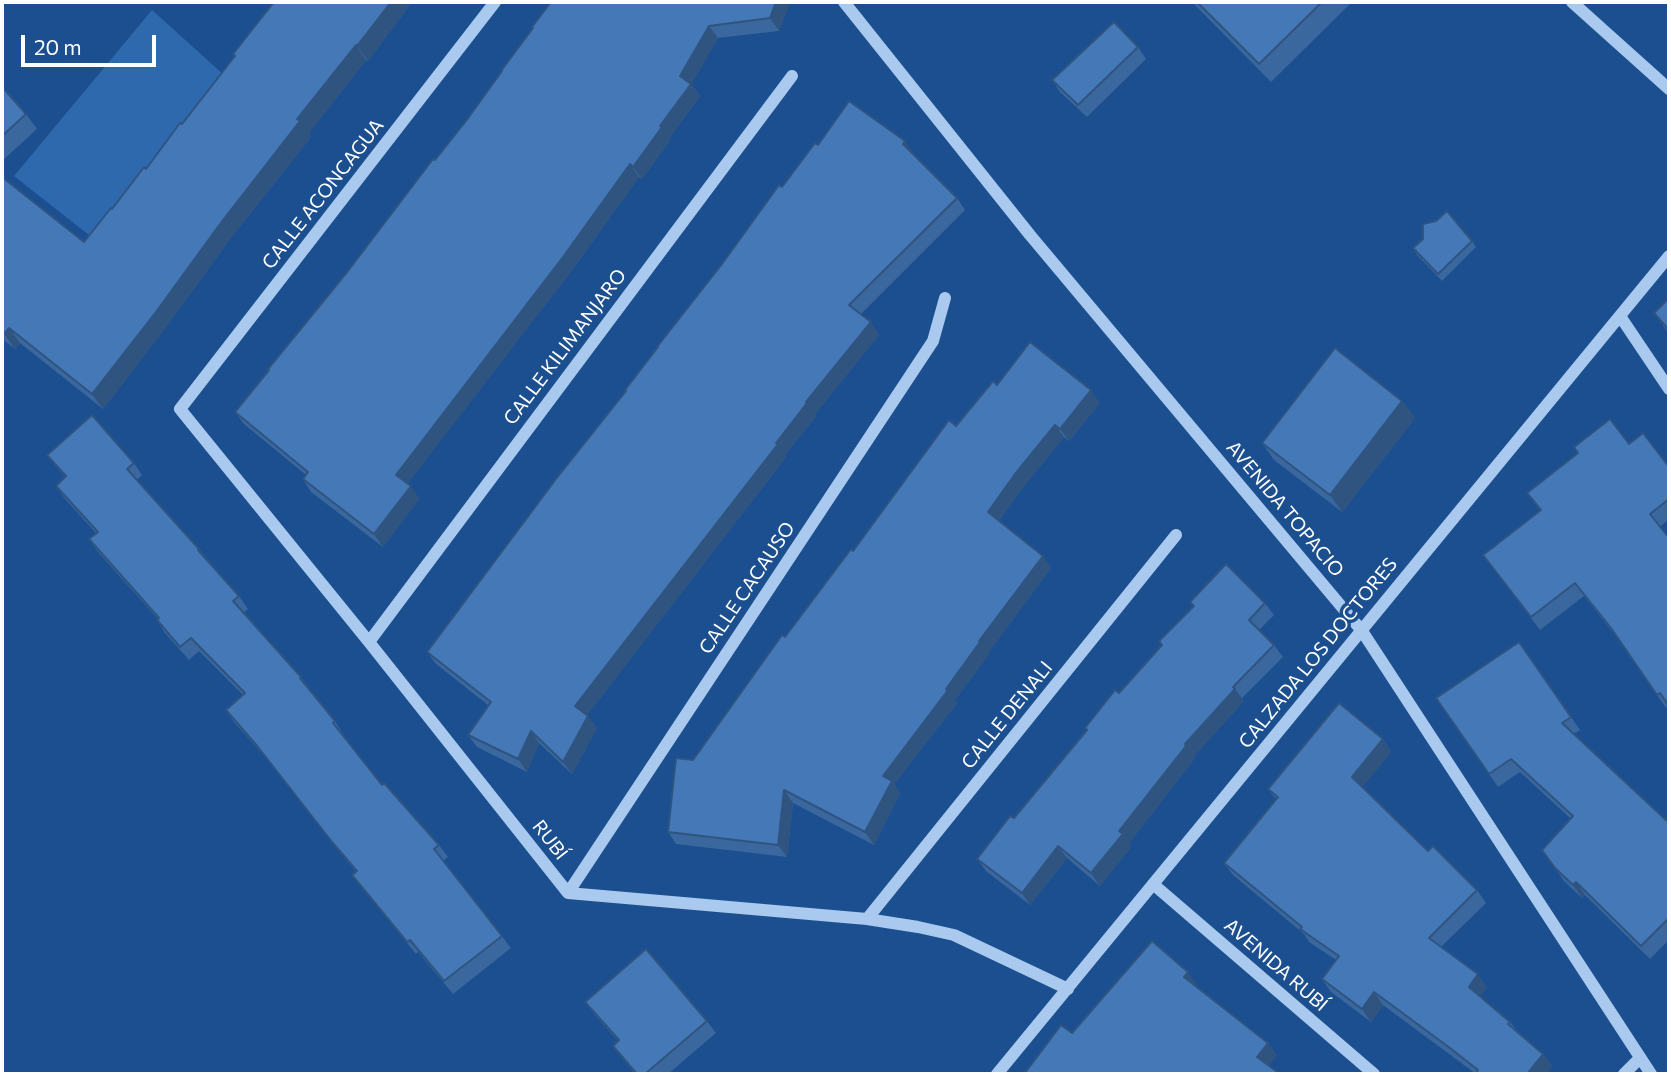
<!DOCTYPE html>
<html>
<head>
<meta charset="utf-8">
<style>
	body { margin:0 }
	#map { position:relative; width:1671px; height:1076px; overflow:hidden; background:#1b4f8f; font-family:Commissioner,sans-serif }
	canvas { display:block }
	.frame { position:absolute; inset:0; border:4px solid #fff; pointer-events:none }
	.scale { position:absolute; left:21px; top:35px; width:135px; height:32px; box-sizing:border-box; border:4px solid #fff; border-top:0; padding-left:9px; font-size:21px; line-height:24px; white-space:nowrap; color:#fff; -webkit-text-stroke:5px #1b4f8f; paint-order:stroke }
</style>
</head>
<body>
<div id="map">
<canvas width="1671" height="1076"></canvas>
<div class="frame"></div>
<div class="scale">20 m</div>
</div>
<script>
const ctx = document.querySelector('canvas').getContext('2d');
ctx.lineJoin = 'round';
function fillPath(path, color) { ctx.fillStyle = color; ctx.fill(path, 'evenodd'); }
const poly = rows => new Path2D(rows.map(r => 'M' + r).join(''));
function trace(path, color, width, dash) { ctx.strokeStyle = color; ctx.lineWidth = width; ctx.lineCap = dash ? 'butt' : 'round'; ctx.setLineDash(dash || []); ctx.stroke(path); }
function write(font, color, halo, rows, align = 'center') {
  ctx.font = font + ' Commissioner,sans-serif'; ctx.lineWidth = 7; ctx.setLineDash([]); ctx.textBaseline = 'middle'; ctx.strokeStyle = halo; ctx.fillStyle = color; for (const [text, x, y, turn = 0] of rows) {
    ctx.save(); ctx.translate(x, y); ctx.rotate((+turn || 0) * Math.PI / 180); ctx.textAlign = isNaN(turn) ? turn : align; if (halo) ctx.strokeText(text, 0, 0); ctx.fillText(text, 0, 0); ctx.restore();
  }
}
const green = poly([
	[152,10,234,84,99,243,14,176]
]);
const minor = poly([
	[495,2,180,409,369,642,568,893,867,919,918,927,954,935,1068,989],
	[844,2,1030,235,1362,631,1651,1074],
	[1572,2,1669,89],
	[1620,316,1669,389],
	[369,642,792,76],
	[1153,884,1374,1074],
	[568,893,933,341,945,298],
	[867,919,1176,535],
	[997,1074,1669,256],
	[1624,1074,1640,1058]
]);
const wall = poly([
	[274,2,412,2,368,61,366,60,309,133,311,137,230,239,166,327,103,409,20,343,15,349,2,339,2,177,84,242,112,209,182,124,235,57,233,54],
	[551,2,790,2,779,31,718,38,691,84,700,96,670,137,671,139,642,179,639,177,572,270,407,484,411,486,419,499,383,547,311,492,303,479,306,475,244,424,235,412,348,271,466,121,502,72],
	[1192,2,1352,2,1271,82],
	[1138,47,1146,59,1087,117,1060,92,1052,80],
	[2,89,26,114,37,129,2,161],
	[818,145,914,153,913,154,957,198,965,210,861,314,879,335,815,414,816,416,785,455,786,457,587,715,597,728,572,774,539,743,527,772,477,747,468,735,488,705,436,664,427,652,782,187],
	[1472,241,1476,247,1442,281,1417,255,1413,248],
	[1669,298,1669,334,1654,313],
	[997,385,1100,403,1069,441,1064,437,1024,486,999,521,1043,556,1051,568,988,653,989,654,955,700,957,703,894,784,900,793,874,845,793,803,787,857,676,844,668,832,693,760,785,637,853,551,956,426],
	[1402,401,1415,418,1342,512,1274,460,1262,443],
	[1629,444,1669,467,1669,519,1660,527,1669,706,1666,708,1619,640,1584,596,1540,630,1483,555,1540,511,1527,493],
	[47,455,134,463,142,475,137,480,199,549,208,560,239,596,248,609,243,613,301,677,310,689,309,690,335,721,343,734,342,734,382,785,439,845,448,857,443,861,511,948,453,994,418,952,416,954,361,887,352,875,356,872,341,854,267,759,234,722,226,710,243,695,199,651,189,660,165,633,157,620,158,619,98,552,89,539,96,533,65,499,56,486,65,477],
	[1190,602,1265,603,1274,615,1259,630,1274,645,1283,657,1242,698,1244,701,1194,756,1195,758,1129,843,1131,847,1100,886,1067,858,1030,905,986,871,977,859,1014,818,1087,731,1085,728,1119,693,1162,645,1159,641,1193,606],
	[1519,642,1580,730,1574,734,1666,820,1669,817,1669,940,1650,959,1585,895,1582,898,1564,881,1542,850,1571,819,1520,772,1498,787,1436,698],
	[1383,739,1391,752,1362,787,1428,851,1477,890,1486,903,1441,947,1487,987,1480,996,1510,1022,1518,1032,1543,1054,1552,1066,1546,1074,1476,1074,1383,1005,1371,1022,1331,992,1322,979,1336,960,1309,942,1304,934,1233,875,1224,863,1276,799,1268,789],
	[585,1002,707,1021,716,1033,668,1074,635,1074,613,1046,618,1041,594,1014]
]);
const shadedWall = poly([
	[391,2,412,2,368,61,357,46],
	[776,2,790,2,779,31,770,18],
	[709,26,718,38,691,85,691,84,700,96,670,137,671,139,642,179,633,167,660,126,680,76],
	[356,45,366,60,309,133,311,137,230,239,166,327,103,409,92,394,297,119],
	[905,141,914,153,911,156,903,144],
	[630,164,639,177,572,270,405,487,396,475],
	[871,322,879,335,815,414,816,416,785,455,786,457,584,719,575,706,776,443,806,402],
	[9,328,20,343,15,349,4,334],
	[1091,390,1100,403,1069,441,1060,429],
	[1402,401,1415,418,1342,512,1330,495],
	[1055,425,1064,437,1024,486,996,525,988,512,1015,474],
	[411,486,419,499,383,547,374,534],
	[1043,556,1051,568,988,653,989,654,955,700,957,703,894,784,900,793,874,845,865,832,883,776,946,689,979,641],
	[1235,689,1244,701,1194,756,1195,758,1129,843,1131,847,1100,886,1091,873,1119,831,1185,744],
	[588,716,597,728,572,774,563,762],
	[531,731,539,743,527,772,518,759],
	[1383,739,1391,752,1361,789,1352,777],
	[784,790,793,803,787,857,778,845],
	[1058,846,1067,858,1030,905,1022,893],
	[1576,882,1585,895,1582,898,1573,885],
	[1188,972,1197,985,1193,989,1184,977],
	[1478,974,1487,987,1478,1000,1469,987],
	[1374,992,1383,1005,1371,1022,1362,1009],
	[1268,1043,1277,1055,1266,1070,1257,1057],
	[1543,1054,1552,1066,1546,1074,1527,1074]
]);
const building = poly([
	[274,2,391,2,357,46,356,45,297,119,300,121,220,224,156,312,92,394,9,328,4,334,2,332,2,177,84,242,111,208,112,209,144,167,146,169,180,123,182,124,235,56,233,54,274,2],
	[551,2,776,2,770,18,709,26,680,76,691,84,660,126,662,127,633,167,630,164,563,257,396,475,411,486,374,534,303,479,308,472,235,412,269,370,268,369,348,271,433,159,435,160,466,121,502,71,501,71,533,28,532,27,551,2],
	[1197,2,1322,2,1259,64,1197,2],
	[1114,22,1138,47,1078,105,1052,80,1114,22],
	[3,88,26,114,2,136,2,89,3,88],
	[849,101,905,141,903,144,957,198,849,305,871,322,806,402,807,403,776,443,778,444,575,706,588,716,563,762,531,731,518,759,468,735,491,702,427,652,556,479,626,391,625,390,658,347,657,347,722,264,779,185,782,187,815,143,818,145,849,101],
	[1447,211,1472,241,1438,274,1413,248,1423,239,1423,224,1436,221,1447,211],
	[1669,298,1669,330,1654,313,1669,298],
	[1030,342,1091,390,1060,429,1055,425,1015,474,988,512,1043,556,979,641,980,642,946,689,948,690,883,776,892,781,865,832,784,790,778,845,668,832,676,758,693,760,782,635,785,637,851,549,853,551,949,420,956,426,993,381,997,385,1030,342],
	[1335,348,1402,401,1330,495,1262,443,1335,348],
	[92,415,134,463,127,469,199,549,198,550,239,596,233,601,301,677,300,678,335,721,333,723,382,785,384,783,439,845,434,849,502,936,444,981,410,940,407,942,352,875,357,871,332,842,258,747,226,710,245,693,191,638,180,647,157,620,159,618,89,539,98,532,56,486,66,476,47,455,92,415],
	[1610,419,1629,444,1643,433,1669,467,1669,499,1650,514,1669,538,1669,706,1660,693,1657,695,1611,628,1575,583,1531,617,1483,555,1541,510,1527,493,1578,453,1574,447,1610,419],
	[1226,564,1265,603,1249,620,1274,645,1233,687,1235,689,1185,744,1186,746,1119,831,1123,834,1091,873,1058,846,1022,893,977,859,1010,816,1014,818,1087,730,1085,728,1115,690,1119,693,1162,645,1159,641,1194,606,1190,602,1226,564],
	[1519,642,1571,717,1562,723,1666,820,1669,817,1669,910,1668,911,1669,913,1669,918,1641,946,1576,882,1573,885,1555,868,1542,850,1573,816,1511,759,1489,774,1436,698,1519,642],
	[1339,703,1383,739,1352,777,1428,851,1433,846,1477,890,1429,938,1478,974,1469,987,1510,1022,1508,1024,1543,1054,1527,1074,1477,1074,1476,1073,1478,1070,1450,1048,1374,992,1362,1009,1322,979,1339,956,1300,929,1302,927,1224,863,1278,797,1268,789,1339,703],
	[1152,941,1188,972,1184,977,1268,1043,1257,1057,1280,1074,1027,1074,1025,1073,1061,1025,1072,1033,1152,941],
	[646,949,707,1021,645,1074,637,1074,613,1046,619,1040,585,1002,646,949]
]);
const streetNames = [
	["CALLE ACONCAGUA",323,194,-52],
	["CALLE KILIMANJARO",565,347,-53],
	["AVENIDA TOPACIO",1285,509,50],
	["CALLE CACAUSO",747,588,-56],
	["CALZADA LOS DOCTORES",1318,653,-51],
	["CALLE DENALI",1007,715,-51],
	["RUBÍ",550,840,52],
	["AVENIDA RUBÍ",1276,965,41]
];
fillPath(green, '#2e69ad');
trace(minor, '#a9c9ee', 12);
fillPath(wall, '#3a679d');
fillPath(shadedWall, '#305480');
fillPath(building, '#4478b7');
trace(building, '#305480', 2);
write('19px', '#fff', '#1b4f8f', streetNames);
</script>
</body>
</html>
